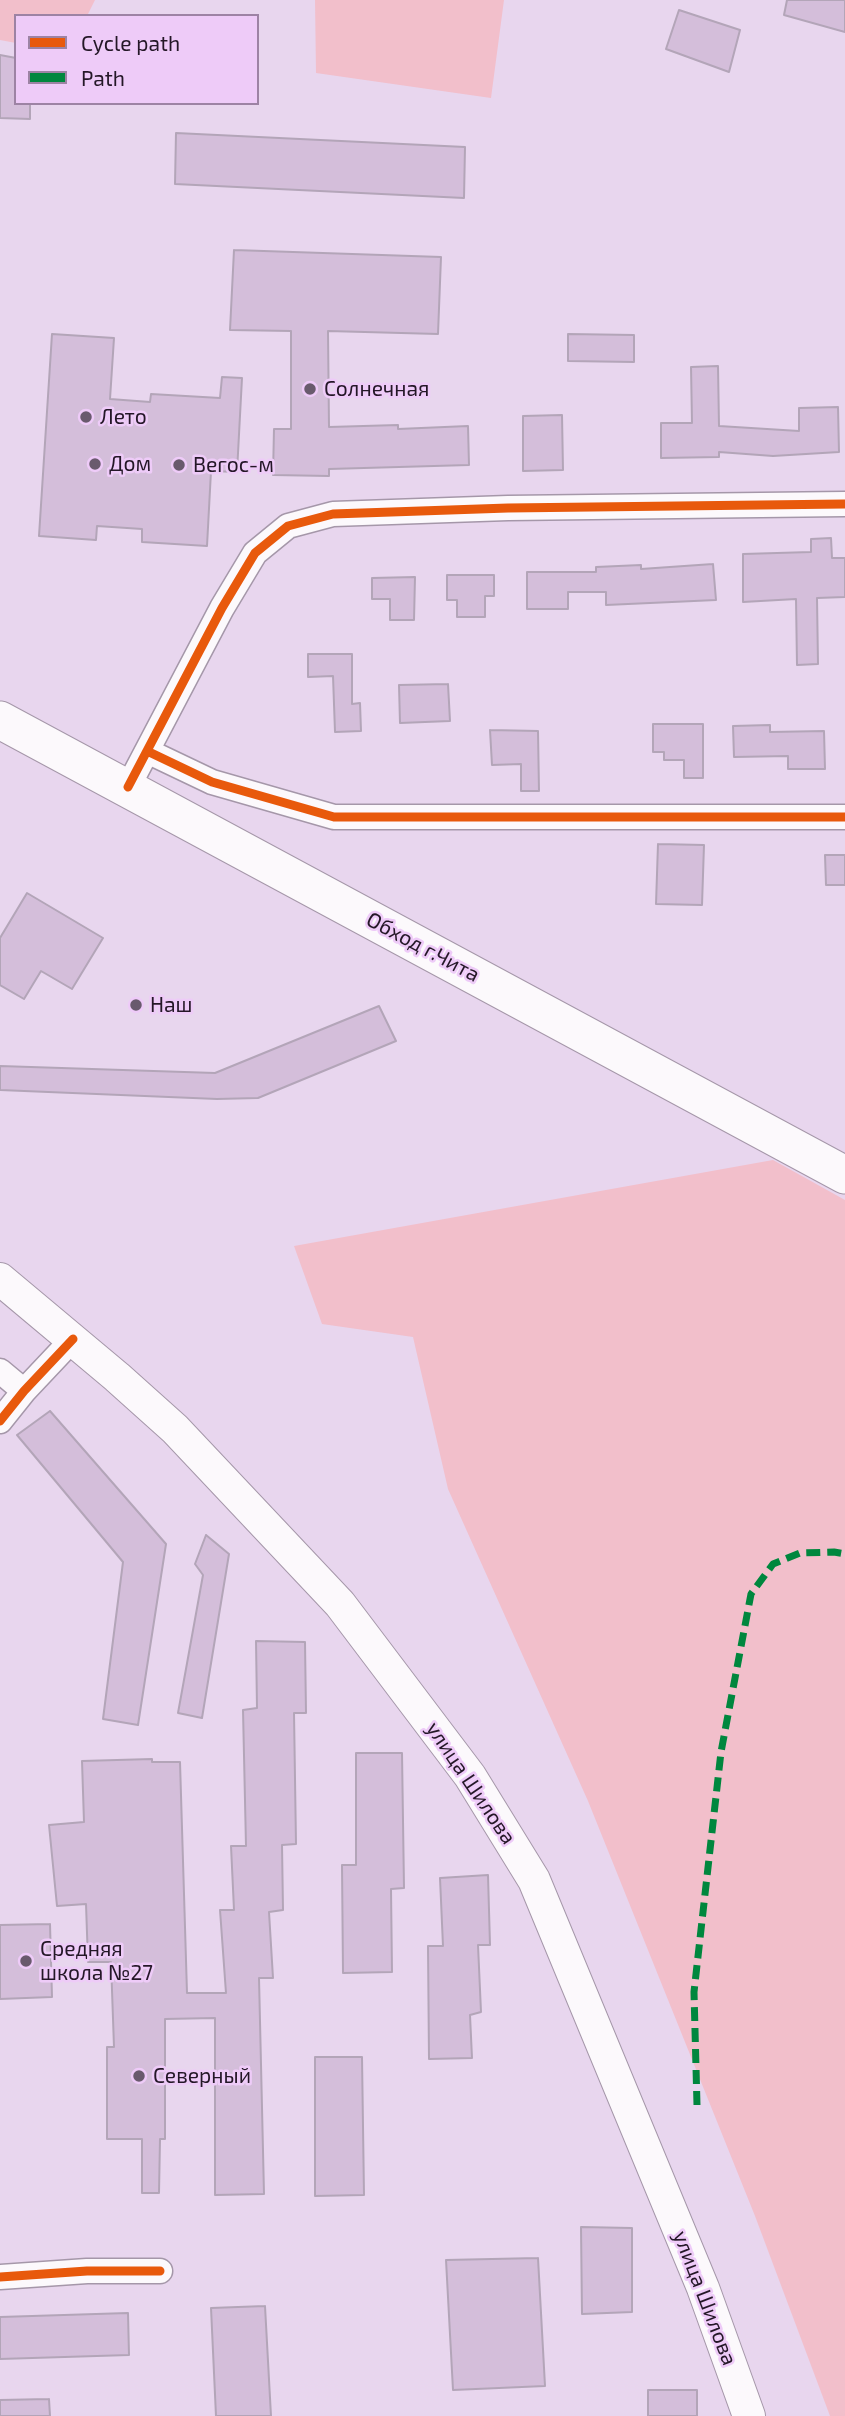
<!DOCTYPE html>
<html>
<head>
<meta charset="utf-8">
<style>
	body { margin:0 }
	#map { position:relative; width:845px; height:2416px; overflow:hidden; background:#e8d6ee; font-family:"Exo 2",sans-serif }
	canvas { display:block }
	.legend { position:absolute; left:14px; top:14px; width:245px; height:91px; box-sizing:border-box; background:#eecbf8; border:2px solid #9d83a4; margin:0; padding:9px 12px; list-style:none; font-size:21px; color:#241727 }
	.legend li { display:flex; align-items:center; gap:14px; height:35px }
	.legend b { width:35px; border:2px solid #9d83a4 }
</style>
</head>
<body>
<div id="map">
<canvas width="845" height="2416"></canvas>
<ul class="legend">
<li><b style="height:9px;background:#e8590c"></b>Cycle path</li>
<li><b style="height:9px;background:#00873e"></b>Path</li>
</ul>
</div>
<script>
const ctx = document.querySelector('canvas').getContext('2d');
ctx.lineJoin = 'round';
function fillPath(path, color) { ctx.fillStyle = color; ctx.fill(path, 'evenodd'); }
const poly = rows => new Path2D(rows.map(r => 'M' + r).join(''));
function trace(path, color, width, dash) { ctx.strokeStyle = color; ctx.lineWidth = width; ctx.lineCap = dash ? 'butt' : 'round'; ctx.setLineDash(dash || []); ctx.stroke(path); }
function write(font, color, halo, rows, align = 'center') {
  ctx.font = font + ' "Exo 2",sans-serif'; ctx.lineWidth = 5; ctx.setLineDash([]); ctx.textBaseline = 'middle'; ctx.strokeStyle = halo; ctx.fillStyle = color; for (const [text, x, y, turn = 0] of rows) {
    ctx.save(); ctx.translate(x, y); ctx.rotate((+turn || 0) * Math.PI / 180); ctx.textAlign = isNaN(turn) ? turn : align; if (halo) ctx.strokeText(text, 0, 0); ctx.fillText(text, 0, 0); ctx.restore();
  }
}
const green = poly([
	[0,0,95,0,87,16,16,16,16,43,0,40],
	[315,0,504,0,491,98,316,73],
	[773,1160,845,1200,845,2416,830,2416,755,2216,588,1801,448,1489,413,1337,322,1324,294,1246]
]);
const building = poly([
	[787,0,845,0,845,32,784,15,787,0],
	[679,10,740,30,729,72,666,49,679,10],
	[0,55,16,58,16,103,30,103,30,119,0,118,0,55],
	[176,133,465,147,464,198,175,184,176,133],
	[234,250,441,257,438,334,328,331,329,427,398,425,398,429,468,426,469,465,329,469,329,476,273,475,274,429,291,429,291,331,230,330,234,250],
	[52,334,114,338,110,399,150,402,151,394,220,398,222,377,242,378,237,472,211,471,207,546,142,542,142,529,97,526,96,540,39,536,52,334],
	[568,334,634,335,634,362,568,361,568,334],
	[718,366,719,426,799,431,799,408,838,407,839,452,773,456,719,452,719,457,661,458,661,423,692,423,691,367,718,366],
	[562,415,563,470,523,471,523,416,562,415],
	[831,538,832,558,845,558,845,597,817,598,818,664,797,665,796,599,743,602,743,554,811,552,811,539,831,538],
	[713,564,716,600,606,605,606,592,568,592,568,609,527,609,527,572,596,572,596,567,641,565,641,569,713,564],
	[447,575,494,575,494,596,485,596,485,617,457,617,457,600,447,600,447,575],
	[415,577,414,620,390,620,390,599,372,599,372,578,415,577],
	[308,654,352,654,352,704,360,703,361,731,335,732,333,676,308,677,308,654],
	[448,684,450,721,400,723,399,685,448,684],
	[653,724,703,724,703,778,684,778,684,760,664,760,664,752,653,752,653,724],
	[770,725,770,732,824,731,825,769,788,769,788,756,734,757,733,726,770,725],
	[490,730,538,731,539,791,521,791,521,764,492,765,490,730],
	[658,844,704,845,702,905,656,904,658,844],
	[825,855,845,855,845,885,826,885,825,855],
	[27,893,103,938,72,989,41,971,24,999,0,985,0,938,27,893],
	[379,1006,396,1041,258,1098,217,1099,0,1090,0,1066,215,1073,379,1006],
	[50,1411,166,1544,138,1725,103,1719,123,1562,17,1435,50,1411],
	[206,1535,229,1554,202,1718,178,1713,203,1575,195,1564,206,1535],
	[256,1641,305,1642,306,1713,294,1713,296,1844,282,1845,283,1910,269,1912,273,1978,259,1978,264,2194,215,2195,215,2018,165,2019,165,2139,160,2139,159,2193,142,2193,142,2139,107,2139,107,2047,114,2047,111,1962,88,1962,86,1904,57,1906,49,1825,84,1822,82,1761,152,1759,152,1762,180,1762,187,1993,226,1993,220,1910,234,1910,231,1846,246,1846,243,1710,257,1708,256,1641],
	[356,1753,402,1753,404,1888,391,1889,392,1972,343,1973,342,1865,356,1865,356,1753],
	[488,1875,490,1945,478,1945,481,2012,470,2015,472,2058,429,2059,428,1946,443,1946,440,1878,488,1875],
	[50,1924,52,1997,0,1999,0,1925,50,1924],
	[315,2057,362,2057,364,2195,315,2196,315,2057],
	[581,2227,632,2228,632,2312,582,2314,581,2227],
	[538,2258,545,2386,453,2390,446,2260,538,2258],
	[265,2306,271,2416,216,2416,211,2308,265,2306],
	[128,2313,129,2355,0,2359,0,2317,128,2313],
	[648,2390,697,2390,697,2416,648,2416,648,2390],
	[49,2399,50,2416,0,2416,0,2400,49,2399]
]);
const minor = poly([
	[147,751,212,782,334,817,845,817],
	[128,787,222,608,255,553,288,526,333,514,508,508,845,504],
	[0,1371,24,1391],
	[0,1421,24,1391,73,1339],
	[0,2277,87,2271,160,2271]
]);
const major = poly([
	[0,1279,117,1377,175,1429,340,1604,470,1776,534,1880,703,2288,749,2416]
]);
const highway = poly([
	[0,720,845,1175]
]);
const quiet = poly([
	[697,2105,694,1992,721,1752,751,1594,773,1564,800,1553,834,1552,845,1554]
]);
const cycleway = poly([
	[147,751,212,782,334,817,845,817],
	[128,787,222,608,255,553,288,526,333,514,508,508,845,504],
	[0,1421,24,1391,73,1339],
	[0,2277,87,2271,160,2271]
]);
const markers = [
	[310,389,7,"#695a6d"],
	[86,417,7,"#695a6d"],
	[95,464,7,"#695a6d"],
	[179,465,7,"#695a6d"],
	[136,1005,7,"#695a6d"],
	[26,1961,7,"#695a6d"],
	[139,2076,7,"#695a6d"]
];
const poiNames = [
	["Солнечная",324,389],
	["Лето",100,417],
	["Дом",109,464],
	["Вегос-м",193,465],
	["Наш",150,1005],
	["Средняя",40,1949],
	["школа №27",40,1973],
	["Северный",153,2076]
];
const streetNames = [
	["Обход г.Чита",423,947,28],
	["улица Шилова",471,1783,56],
	["улица Шилова",705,2298,69]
];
fillPath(green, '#f2bfcb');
fillPath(building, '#d4beda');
trace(building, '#b3a5b8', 2);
trace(minor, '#a597a9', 27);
trace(major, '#a597a9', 34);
trace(highway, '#a597a9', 39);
trace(minor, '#fcf9fc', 24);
trace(major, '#fcf9fc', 32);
trace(highway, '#fcf9fc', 37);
trace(quiet, '#00873e', 7, [14, 7]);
trace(cycleway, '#e8590c', 9);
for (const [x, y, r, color] of markers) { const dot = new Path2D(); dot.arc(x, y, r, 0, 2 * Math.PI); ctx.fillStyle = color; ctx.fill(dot); trace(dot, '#eecbf8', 2.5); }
write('21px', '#241727', '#eecbf8', poiNames, 'left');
write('21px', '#241727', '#eecbf8', streetNames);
</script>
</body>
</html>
